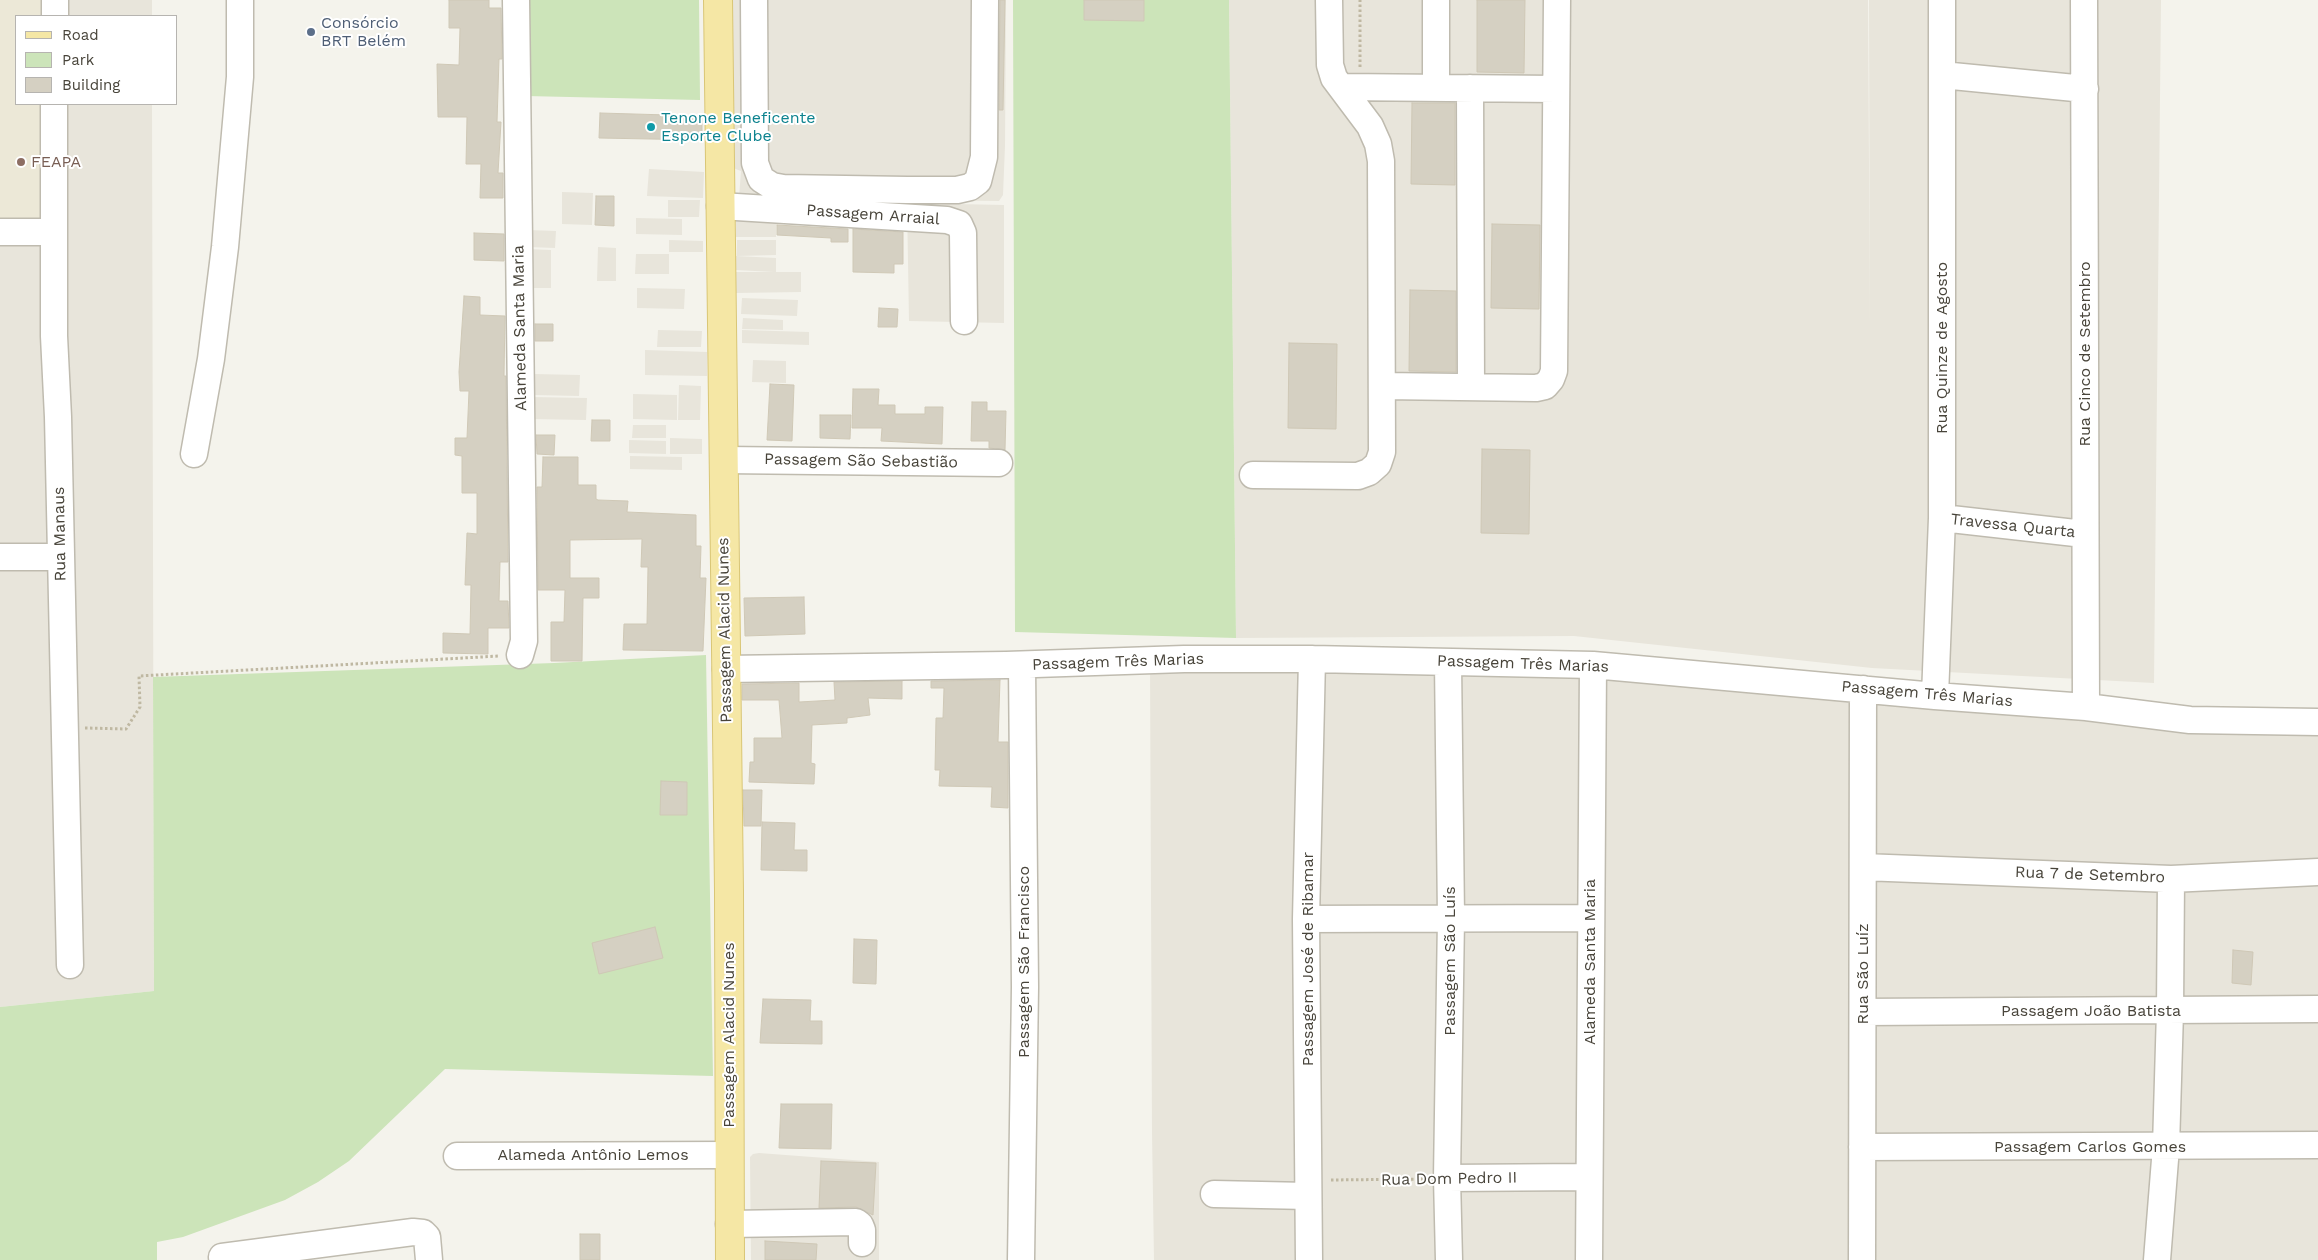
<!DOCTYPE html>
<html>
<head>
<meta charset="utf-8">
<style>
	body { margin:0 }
	#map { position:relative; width:2318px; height:1260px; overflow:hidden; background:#f4f3ec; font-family:"Work Sans",sans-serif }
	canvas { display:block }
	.legend { position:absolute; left:15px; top:15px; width:162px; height:90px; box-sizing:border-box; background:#fff; border:1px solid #b6b4b0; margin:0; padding:6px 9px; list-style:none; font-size:15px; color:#48443a }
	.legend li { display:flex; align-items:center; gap:10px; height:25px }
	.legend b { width:25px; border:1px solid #b6b4b0 }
</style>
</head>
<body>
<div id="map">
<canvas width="2318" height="1260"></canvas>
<ul class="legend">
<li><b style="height:6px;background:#f5e7a5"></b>Road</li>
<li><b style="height:14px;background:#cce4b9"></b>Park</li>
<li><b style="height:14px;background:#d5d0c2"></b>Building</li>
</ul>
</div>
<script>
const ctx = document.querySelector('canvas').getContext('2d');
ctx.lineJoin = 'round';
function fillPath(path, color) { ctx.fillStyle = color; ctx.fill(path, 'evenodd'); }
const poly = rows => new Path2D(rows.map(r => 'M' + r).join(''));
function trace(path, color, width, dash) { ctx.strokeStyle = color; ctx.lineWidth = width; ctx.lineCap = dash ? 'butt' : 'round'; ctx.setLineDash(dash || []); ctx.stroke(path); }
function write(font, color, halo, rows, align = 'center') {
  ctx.font = font + ' "Work Sans",sans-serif'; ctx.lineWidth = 4; ctx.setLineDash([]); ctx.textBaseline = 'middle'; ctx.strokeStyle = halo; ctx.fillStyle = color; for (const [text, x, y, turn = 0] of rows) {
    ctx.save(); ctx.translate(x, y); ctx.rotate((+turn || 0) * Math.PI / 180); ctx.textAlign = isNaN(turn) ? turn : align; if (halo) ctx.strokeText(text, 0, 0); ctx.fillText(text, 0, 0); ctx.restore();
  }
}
const residential = poly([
	[0,0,152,0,152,16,16,16,16,104,152,104,154,991,0,1007],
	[731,0,1006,0,1005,146,1003,195,999,201,739,198,741,171,733,168],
	[1229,0,1868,0,1870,328,1869,0,2161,0,2154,683,1872,668,1574,636,1236,638],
	[649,169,704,172,703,198,647,196],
	[562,192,593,193,592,225,562,224],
	[668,200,700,200,699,217,668,217],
	[907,203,1004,205,1004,323,909,321],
	[736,210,776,211,776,237,736,237],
	[636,218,682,219,682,235,636,234],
	[528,230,556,231,555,248,528,247],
	[669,240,703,241,703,252,669,252],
	[737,240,776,240,776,255,737,256],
	[598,247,616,248,616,281,597,281],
	[527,249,551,250,551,288,527,288],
	[636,254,669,254,669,274,635,274],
	[736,256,776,258,776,272,801,272,801,292,736,293,736,272,774,272,736,270],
	[637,288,685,289,684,309,637,308],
	[742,298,798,300,797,316,741,314],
	[743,318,783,320,783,330,742,329],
	[658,330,702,331,701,347,657,347],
	[742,330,809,332,809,345,742,343],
	[645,350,707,352,707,376,645,375],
	[753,360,786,361,786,383,752,382],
	[534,374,580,375,579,396,534,395],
	[679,385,701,386,700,420,678,420],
	[633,394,677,395,677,420,633,419],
	[531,397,587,398,586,420,531,419],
	[633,425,666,425,666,438,632,438],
	[670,438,702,439,702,454,670,454],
	[629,440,666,441,666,454,629,453],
	[630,456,682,457,682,470,630,469],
	[1150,661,1849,689,1853,1260,1154,1260,1152,1133],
	[1882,697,2318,722,2318,1260,1872,1260,1871,711],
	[759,1153,879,1162,879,1260,751,1260,750,1157,753,1154]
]);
const education = poly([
	[0,0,45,0,45,16,16,16,16,104,44,104,42,220,0,220]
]);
const green = poly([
	[525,0,699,0,700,100,526,96],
	[1013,0,1229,0,1236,638,1015,632],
	[706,655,713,1076,445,1069,349,1161,318,1182,285,1200,183,1237,157,1242,157,1260,0,1260,0,1007,154,991,153,677,554,663]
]);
const building = poly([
	[449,0,489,0,489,8,501,8,502,59,499,59,497,122,501,122,498,173,503,173,503,198,480,198,481,164,466,164,467,117,438,117,437,64,459,65,460,28,449,28,449,0],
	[1000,0,1005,0,1003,110,999,110,1000,0],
	[1084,0,1144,0,1144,21,1084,20,1084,0],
	[1477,0,1525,0,1524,73,1477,72,1477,0],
	[1412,103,1455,103,1455,185,1411,184,1412,103],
	[600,113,702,116,702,140,599,138,600,113],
	[596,196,614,196,614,226,595,225,596,196],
	[1492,224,1540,225,1539,309,1491,308,1492,224],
	[777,225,848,229,848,242,831,242,831,238,777,235,777,225],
	[853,229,903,232,903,264,894,264,894,273,853,272,853,229],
	[474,233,504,234,504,261,474,260,474,233],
	[1410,290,1456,291,1456,372,1409,371,1410,290],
	[464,296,480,297,480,315,505,316,504,376,506,376,508,562,500,562,499,601,508,601,509,628,488,628,488,654,443,653,443,633,470,634,471,585,465,585,467,533,477,534,477,493,462,493,462,456,455,455,455,438,467,438,469,391,460,391,459,372,464,296],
	[879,308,898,309,897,327,878,327,879,308],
	[535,324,553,324,553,341,535,341,535,324],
	[1289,343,1337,344,1336,429,1288,428,1289,343],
	[770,384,794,385,792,441,767,440,770,384],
	[853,389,879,389,878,405,895,405,895,414,925,414,925,407,943,407,942,444,881,441,882,428,852,428,853,389],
	[972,402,987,402,987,411,1006,411,1005,450,989,448,989,441,971,441,972,402],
	[820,415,851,415,850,439,820,438,820,415],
	[592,420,610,420,610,441,591,441,592,420],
	[536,435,555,435,554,455,537,454,536,435],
	[1482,449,1530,450,1529,534,1481,533,1482,449],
	[543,457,578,457,578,485,596,485,596,499,598,500,628,501,627,512,696,515,696,546,701,546,700,578,706,578,703,651,623,650,624,624,647,624,648,567,641,567,642,539,570,540,570,578,599,578,599,598,583,598,582,661,551,661,551,622,564,622,565,590,538,590,537,487,542,487,543,457],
	[804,597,805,634,745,636,744,598,804,597],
	[1000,680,998,742,1008,742,1008,808,991,807,992,787,939,786,940,770,935,770,936,718,943,718,944,688,931,688,931,681,1000,680],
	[902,681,902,699,868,698,870,715,847,718,847,723,812,725,811,763,815,764,814,784,749,782,750,762,754,762,754,738,782,738,779,700,742,700,742,684,799,683,799,702,835,700,834,682,902,681],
	[661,781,687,782,687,815,660,815,661,781],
	[743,790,762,790,761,826,744,826,743,790],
	[762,822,795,823,794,850,807,850,807,871,761,870,762,822],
	[655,927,663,958,599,974,592,943,655,927],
	[854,939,877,940,876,984,853,983,854,939],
	[2233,950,2253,952,2251,985,2232,983,2233,950],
	[763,999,811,1000,810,1021,822,1021,822,1044,760,1043,763,999],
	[781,1104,832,1104,831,1149,779,1148,781,1104],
	[821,1161,876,1163,873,1215,856,1207,819,1208,821,1161],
	[580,1234,600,1234,600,1260,580,1260,580,1234],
	[765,1241,817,1244,816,1260,765,1260,765,1241]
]);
const path = poly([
	[1360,67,1360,0],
	[85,728,126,729,140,707,139,676,499,656],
	[1331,1180,1427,1179]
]);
const minor = poly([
	[516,0,524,641,520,655],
	[754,0,755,163,761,179,772,186,783,188,907,190,957,190,970,187,978,181,984,157,985,0],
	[2084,0,2086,707],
	[55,16,55,0],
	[1942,75,2085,89],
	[1341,87,1556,89],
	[1436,87,1436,0],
	[1470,88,1471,387],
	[54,104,54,336,58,417,70,965],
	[720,206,947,220,959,224,963,233,964,321],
	[0,232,54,232],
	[1383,386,1536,388,1545,386,1551,379,1554,371,1557,0],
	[194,454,211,359,225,247,240,77,240,0],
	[724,460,999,463],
	[1253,475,1358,476,1369,472,1378,464,1382,452,1381,161,1378,144,1370,126,1334,78,1330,65,1329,0],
	[1942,518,2084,534],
	[0,557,60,557],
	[1448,662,1451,918,1447,1178,1449,1260],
	[726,669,1006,665,1184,659,1312,659,1593,665,1935,696,2086,707,2190,720,2318,722],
	[1935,696,1942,518,1942,0],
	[1863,867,2171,879,2318,872],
	[1306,919,1589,918],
	[1863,1012,2318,1009],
	[1862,1147,2318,1145],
	[457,1156,729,1155],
	[1447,1178,1589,1177],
	[1214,1194,1308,1196],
	[729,1224,856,1222,860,1225,862,1230,862,1243],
	[222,1257,413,1232,423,1233,427,1237,429,1260],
	[1021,1260,1025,987,1022,665],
	[1309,1260,1306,919,1312,659],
	[1589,1260,1593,665],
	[1862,1260,1863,689],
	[2157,1260,2166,1147,2170,1011,2171,879]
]);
const major = poly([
	[718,0,729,891,730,1260]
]);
const markers = [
	[311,32,5,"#5c6f8a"],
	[651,127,5,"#0f9aa8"],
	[21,162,5,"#8d6e63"]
];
const serviceNames = [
	["Consórcio",321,23],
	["BRT Belém",321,41]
];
const cultureNames = [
	["Tenone Beneficente",661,118],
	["Esporte Clube",661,136]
];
const educationNames = [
	["FEAPA",31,162]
];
const streetNames = [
	["Passagem Arraial",873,215,4],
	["Alameda Santa Maria",520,328,-91],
	["Rua Quinze de Agosto",1942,348,-90],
	["Rua Cinco de Setembro",2085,354,-90],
	["Passagem São Sebastião",861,461,1],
	["Travessa Quarta",2013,526,6],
	["Rua Manaus",60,534,-91],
	["Passagem Alacid Nunes",725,630,-91],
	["Passagem Três Marias",1118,662,-2],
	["Passagem Três Marias",1523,664,2],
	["Passagem Três Marias",1927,694,5],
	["Rua 7 de Setembro",2090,875,2],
	["Passagem José de Ribamar",1308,959,-90],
	["Passagem São Luís",1450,961,-90],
	["Passagem São Francisco",1024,962,-90],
	["Alameda Santa Maria",1590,962,-90],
	["Rua São Luíz",1863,974,-90],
	["Passagem João Batista",2091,1011],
	["Passagem Alacid Nunes",729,1035,-90],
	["Passagem Carlos Gomes",2090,1147],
	["Alameda Antônio Lemos",593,1155],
	["Rua Dom Pedro II",1449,1179,-1]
];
fillPath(residential, '#e8e5db');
fillPath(education, '#ece8d7');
fillPath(green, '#cce4b9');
fillPath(building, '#d5d0c2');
trace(building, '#cfc8b6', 1);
trace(minor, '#bfbbaf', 29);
trace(major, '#d9c676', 30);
trace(path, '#bfb8a2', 3, [2.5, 2.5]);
trace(minor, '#fff', 26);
trace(major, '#f5e7a5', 28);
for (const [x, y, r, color] of markers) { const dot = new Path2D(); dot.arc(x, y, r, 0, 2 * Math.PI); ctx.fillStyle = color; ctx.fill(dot); trace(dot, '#fff', 2); }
write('16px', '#4e5e75', '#fff', serviceNames, 'left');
write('16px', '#0d838f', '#fff', cultureNames, 'left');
write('16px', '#785e54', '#fff', educationNames, 'left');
write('16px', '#48443a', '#fff', streetNames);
</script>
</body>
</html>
